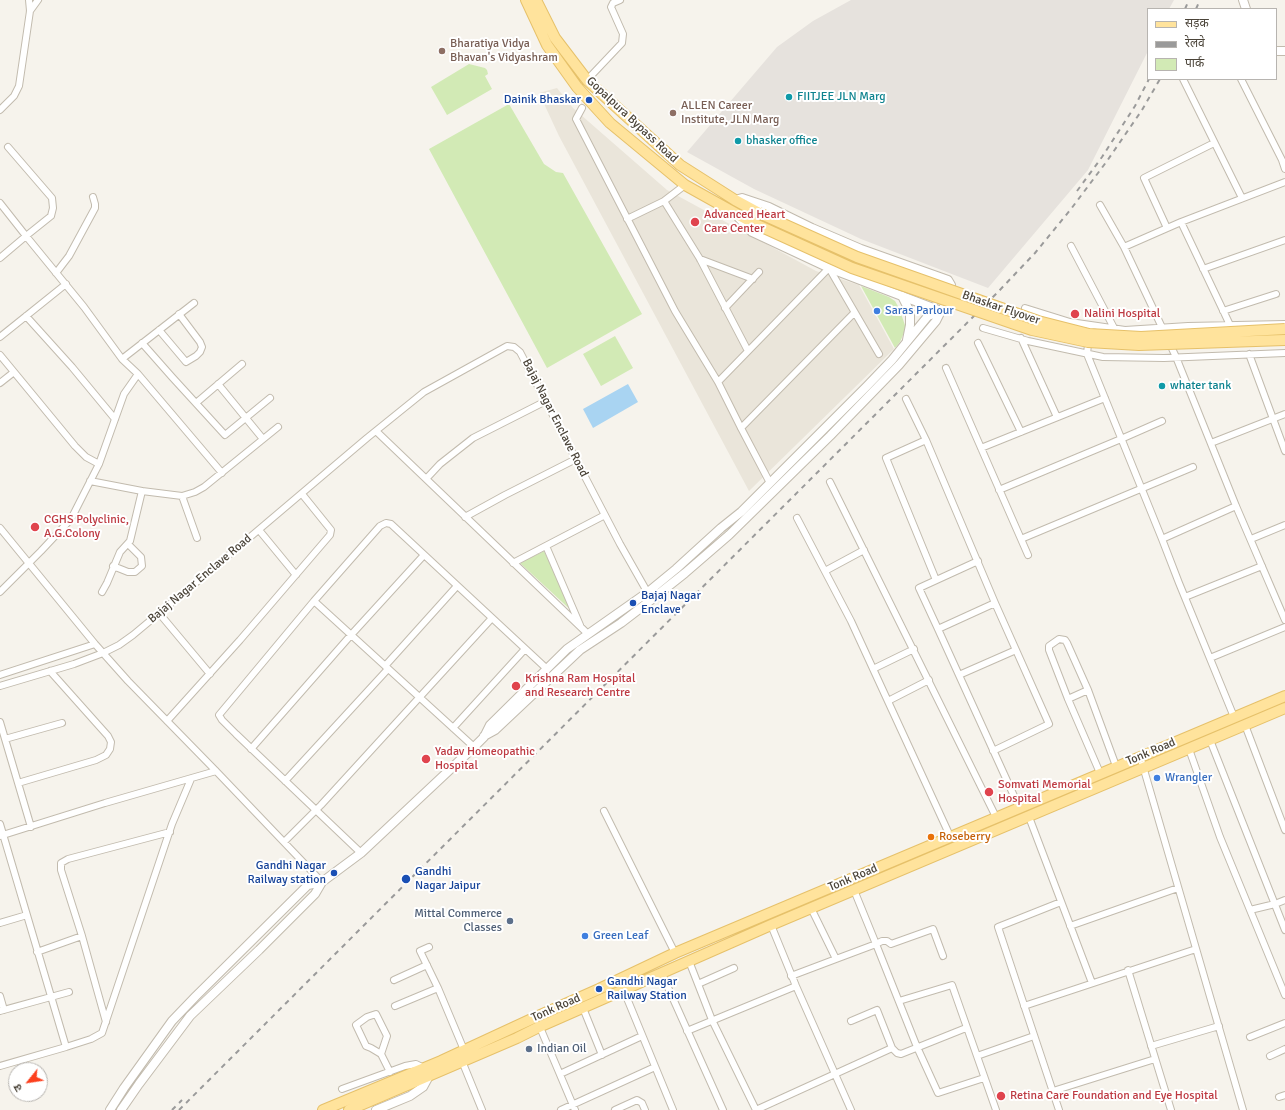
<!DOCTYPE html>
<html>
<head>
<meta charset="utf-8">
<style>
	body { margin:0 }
	#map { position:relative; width:1285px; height:1110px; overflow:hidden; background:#f6f3ec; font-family:Signika,"Noto Sans Devanagari",sans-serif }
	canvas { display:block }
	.legend { position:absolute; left:1147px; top:8px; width:130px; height:72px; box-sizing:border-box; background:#fff; border:1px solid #b7b4b0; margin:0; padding:5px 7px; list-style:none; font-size:12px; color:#4b4439 }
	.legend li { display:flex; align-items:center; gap:8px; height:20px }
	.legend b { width:20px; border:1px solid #b7b4b0 }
	.north { position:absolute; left:8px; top:1062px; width:40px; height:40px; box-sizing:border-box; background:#fff; border:1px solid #b7b4b0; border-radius:50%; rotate:240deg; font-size:11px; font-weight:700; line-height:16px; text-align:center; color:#4b4439 }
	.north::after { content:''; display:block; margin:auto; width:14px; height:18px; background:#fc3f1d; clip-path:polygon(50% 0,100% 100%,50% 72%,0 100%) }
</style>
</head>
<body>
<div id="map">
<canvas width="1285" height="1110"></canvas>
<ul class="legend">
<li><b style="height:5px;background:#ffe39c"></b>सड़क</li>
<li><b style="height:5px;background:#9a9a9a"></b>रेलवे</li>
<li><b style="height:11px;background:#d2eab5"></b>पार्क</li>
</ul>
<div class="north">उ</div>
</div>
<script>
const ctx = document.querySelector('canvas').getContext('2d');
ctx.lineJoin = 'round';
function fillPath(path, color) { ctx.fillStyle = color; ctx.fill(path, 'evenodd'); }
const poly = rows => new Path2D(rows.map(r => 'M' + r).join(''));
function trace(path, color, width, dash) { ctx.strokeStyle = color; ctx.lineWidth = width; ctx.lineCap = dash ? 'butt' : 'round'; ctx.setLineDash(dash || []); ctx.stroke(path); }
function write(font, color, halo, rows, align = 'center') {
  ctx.font = font + ' Signika,sans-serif'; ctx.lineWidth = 4; ctx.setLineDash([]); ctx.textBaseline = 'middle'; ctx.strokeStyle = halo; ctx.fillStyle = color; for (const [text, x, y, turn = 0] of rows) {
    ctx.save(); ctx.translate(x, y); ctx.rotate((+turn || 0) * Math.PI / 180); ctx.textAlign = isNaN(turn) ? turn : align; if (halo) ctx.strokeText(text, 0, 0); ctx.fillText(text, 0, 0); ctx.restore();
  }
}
const residential = poly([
	[557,88,573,108,667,190,816,271,859,285,894,349,749,491,559,136,539,93]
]);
const industrial = poly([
	[851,0,1174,0,1169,9,1148,9,1148,51,1088,170,988,288,861,239,754,189,687,152,777,47,813,21]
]);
const green = poly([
	[469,64,485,68,487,70,488,74,485,76,492,89,447,115,431,87],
	[509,104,544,164,556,172,563,173,642,314,547,368,429,149],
	[861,286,889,297,895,301,899,308,906,328,900,342,895,348],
	[615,336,633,368,601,386,583,354],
	[544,551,575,614,520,563]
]);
const water = poly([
	[628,384,638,402,593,428,583,409]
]);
const minor = poly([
	[30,11,38,0],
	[1183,79,1242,198],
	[1241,79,1282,160,1285,169],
	[587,80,622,43,623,34,611,7,613,3,620,0],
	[582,108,576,119,675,311,718,382,741,428,770,483],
	[0,110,14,96,19,86,30,11,29,0],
	[664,201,685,185],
	[0,203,26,236,51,216,53,208,52,198,8,147],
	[1100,205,1124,247,1176,357,1236,506,1285,620],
	[627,219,664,201,700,259,748,351],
	[1181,222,1230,325],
	[1167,228,1144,178,1214,143],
	[1071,246,1114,328],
	[1124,247,1181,222,1285,182],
	[0,258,26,236,84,307,122,359,138,374,222,473],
	[700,259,753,279],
	[1203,269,1285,240],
	[56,273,69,256,95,208,95,204,93,197],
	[725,308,759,272],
	[1025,308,1070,322,1125,330,1188,326,1285,324],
	[1223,311,1276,294],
	[26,316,72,367,115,419],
	[1090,325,1087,354,1162,539,1179,583,1234,717],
	[983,328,1028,341,1103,357,1164,358,1285,353],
	[159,330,186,362,196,356,200,352,202,347,200,342,179,314],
	[0,337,66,284],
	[1021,338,1057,417],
	[142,343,172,377,225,435,270,398],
	[978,343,1021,432],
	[1249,354,1285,451],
	[0,355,75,446,86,457,99,464],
	[122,359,194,303],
	[946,368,1028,555],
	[718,382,829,268,879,354],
	[0,383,14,372],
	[218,384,263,439],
	[906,399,926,440,995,603,1049,724,993,751],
	[196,403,242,364],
	[741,428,854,313],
	[376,431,588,634],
	[926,440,886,458,936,580],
	[1211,443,1285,414],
	[981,448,1105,398],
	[426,479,440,464,473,438,546,401],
	[90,481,142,491,182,496,197,538],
	[830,482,996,817],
	[999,490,1121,439,1162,421],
	[182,496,195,492,204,487,278,427],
	[465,517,505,495,576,459],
	[797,518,851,621,950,836],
	[0,528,95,644,128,681,216,771,322,882],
	[259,530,296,575],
	[1021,539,1193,467],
	[1162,539,1236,506],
	[1251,539,1285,525],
	[546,546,580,625],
	[513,563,605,515],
	[113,566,128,572,135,572,142,566,141,557,128,544],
	[825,571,864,550],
	[0,592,41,551,71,519,99,464,124,394,138,374],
	[102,592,107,583,120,552,130,541,142,491],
	[1185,597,1262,566],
	[314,601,474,747],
	[995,603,938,629,1019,807],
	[159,613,210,674],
	[938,629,919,588,978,561],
	[1210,658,1285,627],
	[385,666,457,586],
	[873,669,914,649],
	[0,675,95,644],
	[959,675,1016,650],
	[0,686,74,664,103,653,119,645,133,635,223,560,367,438,424,392,507,346,514,347,520,352,620,544,649,595],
	[1068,699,1088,690],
	[888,701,929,680],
	[167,721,240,640,330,535,331,530,302,494],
	[0,722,31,827],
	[1245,725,1285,830],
	[453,728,525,649],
	[5,739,62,723],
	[1210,740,1285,930],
	[251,749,351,635,424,555],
	[1189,749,1220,837,1285,995],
	[1140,756,1243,1110],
	[1100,773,1068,699,1049,650,1049,646,1059,639,1065,640,1067,643,1088,690,1116,766],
	[285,781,388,669],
	[18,783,96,760,106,755,110,749,111,742,108,736,50,671],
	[604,811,675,953],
	[1029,817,1092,983],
	[0,824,66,1047,0,1066],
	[0,836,105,803,216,771],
	[284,842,321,805,492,618],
	[361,853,236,734,222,720,219,715,314,601,380,526,386,523,391,524,547,669],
	[811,908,836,959,876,944,854,890],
	[1250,910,1275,904,1285,900],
	[0,923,27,915],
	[771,925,796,986,851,1110],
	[1070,926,1178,888],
	[429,947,420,951,438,988,464,1050],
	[37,952,82,936],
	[943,956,933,929,891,944,887,941,882,941,876,944,917,1047,938,1093,984,1078],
	[689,961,712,1020,756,1110],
	[1128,970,1171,1110],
	[662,974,723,1110],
	[791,976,836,959],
	[394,980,427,965],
	[698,984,734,968],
	[624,991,673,1110],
	[0,996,4,1010],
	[899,1001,952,985,996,1110],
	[395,1006,438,988],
	[1024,1006,1196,949],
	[583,1008,602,1055],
	[0,1011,69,992],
	[851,1021,877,1010,892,1048],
	[106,1022,82,936,61,870,61,863,68,859,170,832],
	[539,1025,575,1110],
	[687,1031,796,986],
	[1250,1037,1285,1023],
	[1151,1046,1219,1026],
	[66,1047,91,1039,102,1033,172,824,191,779],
	[381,1054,387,1036,376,1014,367,1017,356,1025,366,1046,371,1048,381,1054,390,1072],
	[977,1056,1034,1036],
	[1270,1056,1285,1049],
	[462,1061,482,1110],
	[560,1074,642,1036],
	[342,1089,405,1066,416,1064,424,1068],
	[1053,1091,1155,1059],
	[1279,1097,1285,1095],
	[561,1110,655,1067],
	[615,1110,637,1100,642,1103,645,1110],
	[756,1110,892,1048,897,1053,901,1054,966,1028],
	[1059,1110,998,927,1061,902]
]);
const tertiary = poly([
	[1243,0,1246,9],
	[1276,51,1285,51],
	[738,217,752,232,829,268,941,311],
	[902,296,910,312,910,325,907,340],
	[484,736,495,730,580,650,621,623,651,600,685,573,729,535,830,436,899,365,936,321,941,311,947,303,950,294,951,285,948,280,861,249,812,228,769,207,742,198,735,200],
	[110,1110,124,1088,172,1021,196,996,308,885,322,882],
	[121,1110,139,1084,190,1016,259,950,315,894,322,882,361,853,474,747,484,737,490,725,567,649,648,592,676,569,721,528,741,512,867,386,892,360,928,316,941,311],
	[376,1110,410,1096,423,1087,429,1076]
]);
const primary = poly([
	[526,0,547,45,577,87,610,123,685,185,753,223],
	[536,0,555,38,587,80,601,93,680,165,735,200,759,213],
	[323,1110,441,1061,536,1017,599,989,675,953,1285,696],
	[349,1110,517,1038,539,1027,771,925,1285,708]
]);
const rail = poly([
	[1185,9,1189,0],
	[1196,9,1200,0],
	[1077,191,1102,157,1135,106,1149,79],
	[172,1110,182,1100],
	[179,1110,997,293,1035,253,1071,209,1107,161,1142,110,1160,79]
]);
const primaryBridge = poly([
	[759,213,857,257,1038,321,1089,334,1141,337,1285,329],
	[753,223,852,268,1032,330,1088,342,1139,345,1285,340]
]);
const markers = [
	[442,51,4,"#8d6e63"],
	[789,97,4,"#0f9aa8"],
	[589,100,4,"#1a4fb4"],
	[673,113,4,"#8d6e63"],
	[738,141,4,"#0f9aa8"],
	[695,222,5,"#e0444e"],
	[877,311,4,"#3f7fe0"],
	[1075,314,5,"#e0444e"],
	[1162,386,4,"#0f9aa8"],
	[35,527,5,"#e0444e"],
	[633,603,4,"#1a4fb4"],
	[516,686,5,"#e0444e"],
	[426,759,5,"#e0444e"],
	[1157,778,4,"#3f7fe0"],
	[989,792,5,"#e0444e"],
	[931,837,4,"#e8710a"],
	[334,873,4,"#1a4fb4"],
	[406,879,5,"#1a4fb4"],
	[510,921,4,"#5c6f8a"],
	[585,936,4,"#3f7fe0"],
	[599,989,4,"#1a4fb4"],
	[529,1049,4,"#5c6f8a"],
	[1001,1096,5,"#e0444e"]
];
const educationNames = [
	["Bharatiya Vidya",450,44],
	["Bhavan's Vidyashram",450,58],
	["ALLEN Career",681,106],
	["Institute, JLN Marg",681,120]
];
const cultureNames = [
	["FIITJEE JLN Marg",797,97],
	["bhasker office",746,141],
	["whater tank",1170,386]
];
const transitNames = [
	["Dainik Bhaskar",581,100,"right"],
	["Bajaj Nagar",641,596],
	["Enclave",641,610],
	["Gandhi Nagar",326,866,"right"],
	["Railway station",326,880,"right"],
	["Gandhi",415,872],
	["Nagar Jaipur",415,886],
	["Gandhi Nagar",607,982],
	["Railway Station",607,996]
];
const streetNames = [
	["Gopalpura Bypass Road",632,120,43],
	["Bhaskar Flyover",1001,308,19],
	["Bajaj Nagar Enclave Road",555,418,63],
	["Bajaj Nagar Enclave Road",200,579,-40],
	["Tonk Road",1151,752,-23],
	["Tonk Road",853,878,-23],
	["Tonk Road",556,1008,-24]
];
const healthNames = [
	["Advanced Heart",704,215],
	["Care Center",704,229],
	["Nalini Hospital",1084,314],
	["CGHS Polyclinic,",44,520],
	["A.G.Colony",44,534],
	["Krishna Ram Hospital",525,679],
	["and Research Centre",525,693],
	["Yadav Homeopathic",435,752],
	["Hospital",435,766],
	["Somvati Memorial",998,785],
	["Hospital",998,799],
	["Retina Care Foundation and Eye Hospital",1010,1096]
];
const shopNames = [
	["Saras Parlour",885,311],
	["Wrangler",1165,778],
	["Green Leaf",593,936]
];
const foodNames = [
	["Roseberry",939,837]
];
const serviceNames = [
	["Mittal Commerce",502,914],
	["Classes",502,928],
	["Indian Oil",537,1049,"left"]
];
fillPath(residential, '#eae5da');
fillPath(industrial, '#e6e2dd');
fillPath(green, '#d2eab5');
fillPath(water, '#a9d4f2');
trace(minor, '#c2bbae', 8);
trace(tertiary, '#c2bbae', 10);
trace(primary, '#e6c16a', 12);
trace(minor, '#fff', 6);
trace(tertiary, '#fff', 8);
trace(primary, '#ffe39c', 10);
trace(rail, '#9a9a9a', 2, [5, 5]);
trace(primaryBridge, '#e6c16a', 12, []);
trace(primaryBridge, '#ffe39c', 10);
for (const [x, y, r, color] of markers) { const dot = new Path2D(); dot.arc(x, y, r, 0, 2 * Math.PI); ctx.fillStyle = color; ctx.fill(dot); trace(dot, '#fff', 1.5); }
write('12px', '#785e54', '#fff', educationNames, 'left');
write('12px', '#0d838f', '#fff', cultureNames, 'left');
write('12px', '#164399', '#fff', transitNames, 'left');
write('12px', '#4b4439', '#fff', streetNames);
write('12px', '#be3a42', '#fff', healthNames, 'left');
write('12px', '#366cbe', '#fff', shopNames, 'left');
write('12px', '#c56008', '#fff', foodNames, 'left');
write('12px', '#4e5e75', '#fff', serviceNames, 'right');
</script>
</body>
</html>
